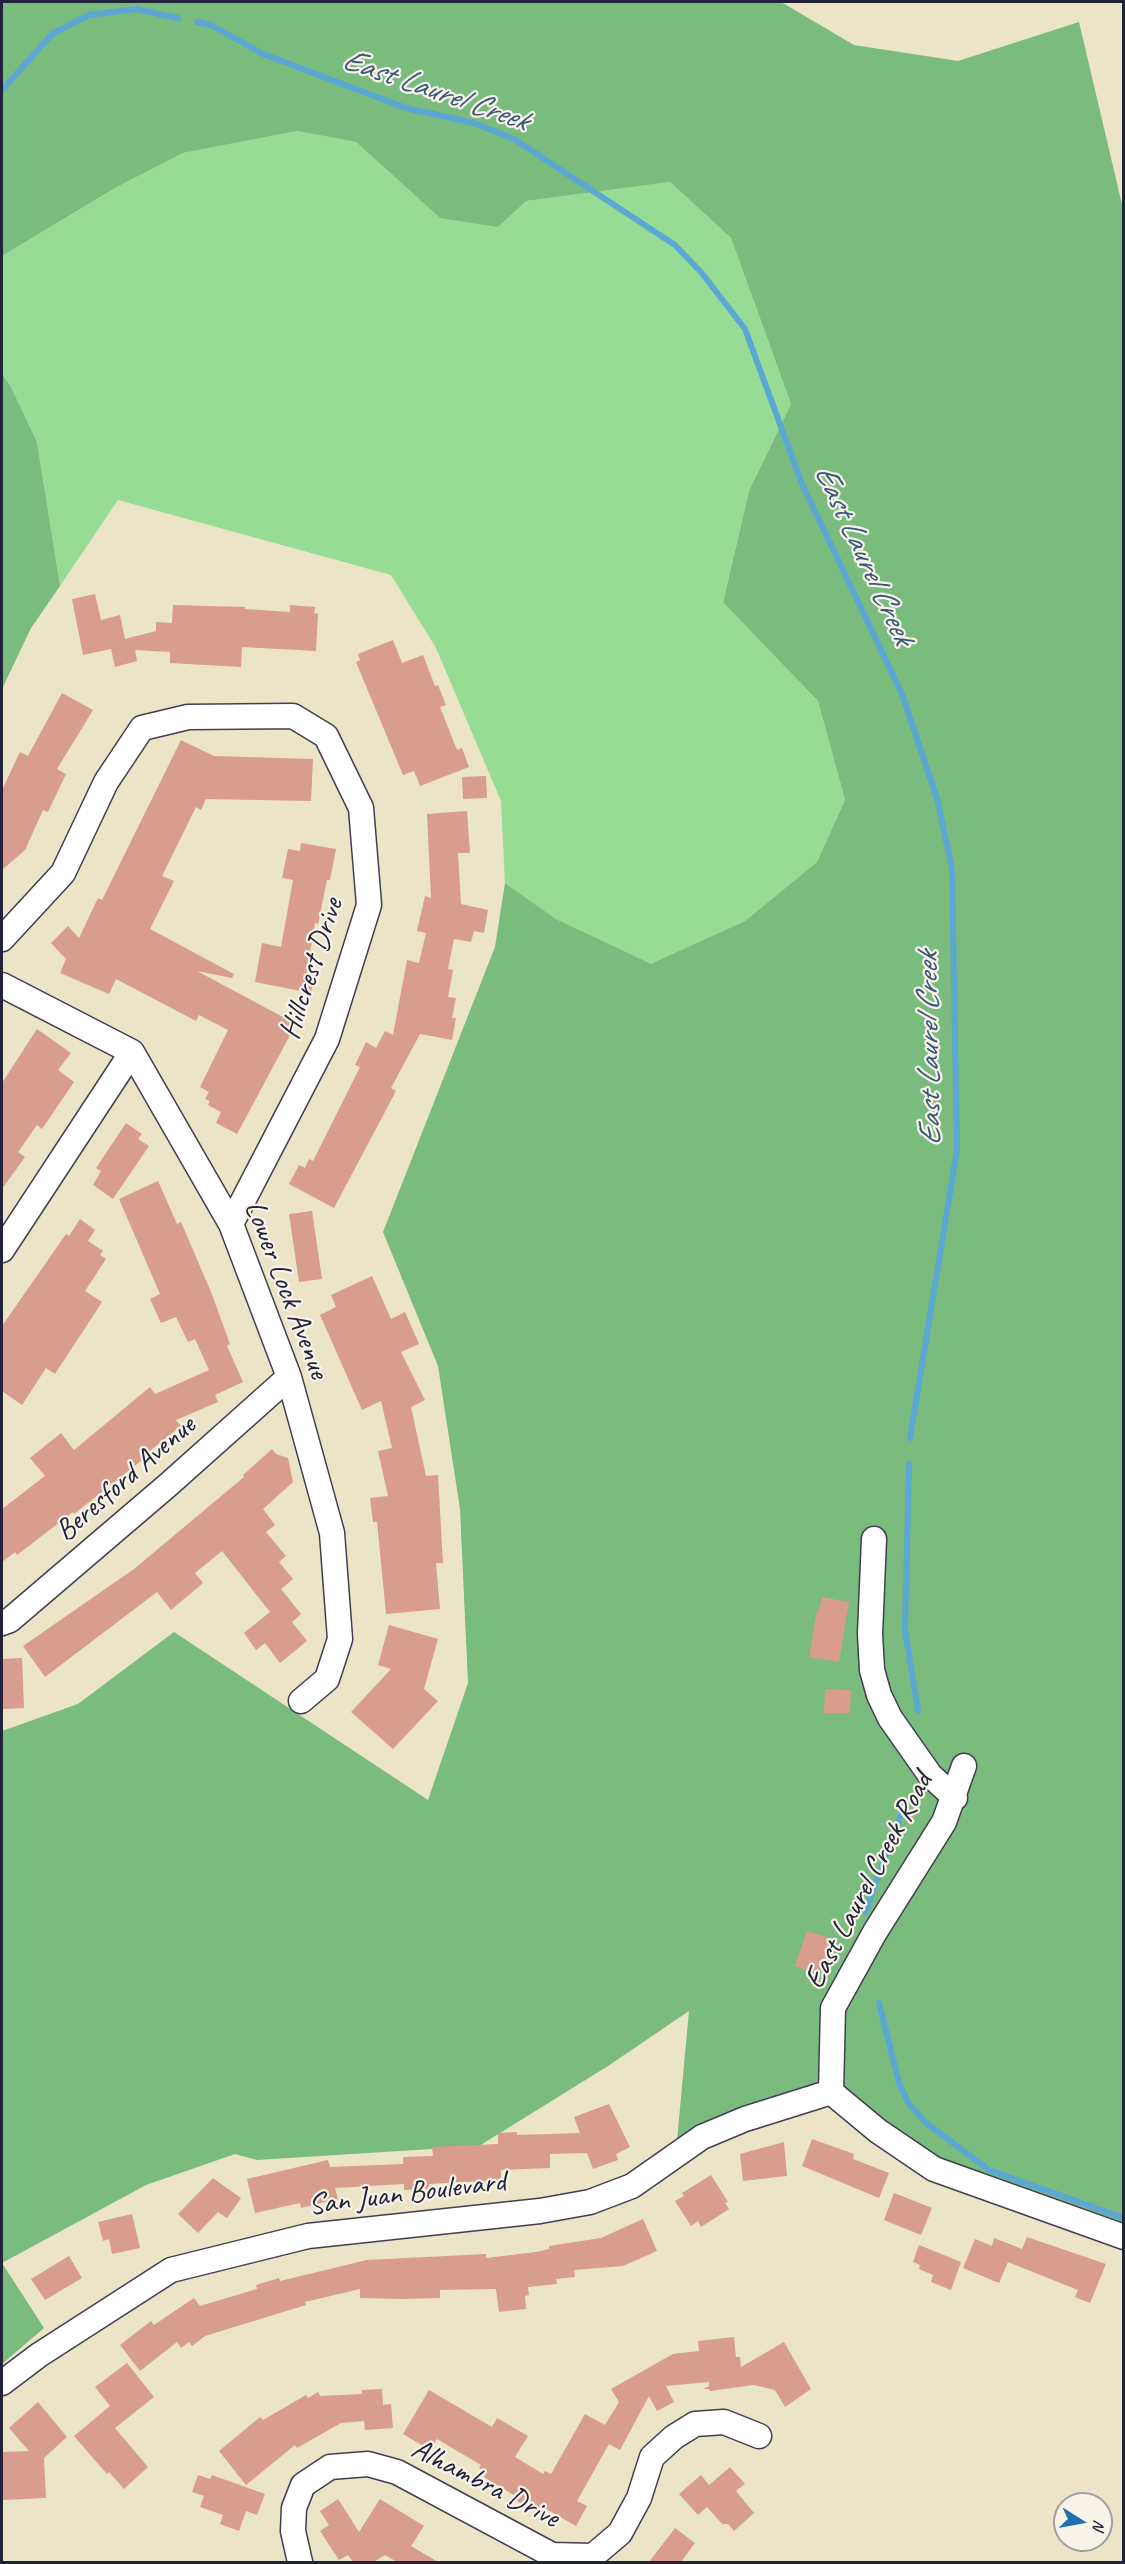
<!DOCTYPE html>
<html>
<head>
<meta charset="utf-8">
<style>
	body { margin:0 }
	#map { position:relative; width:1125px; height:2564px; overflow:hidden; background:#ebe4c6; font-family:Caveat,sans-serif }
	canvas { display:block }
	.frame { position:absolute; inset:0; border:3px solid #22223b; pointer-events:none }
	.north { position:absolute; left:1053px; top:2492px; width:60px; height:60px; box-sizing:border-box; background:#f7f3e8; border:2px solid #a29fa3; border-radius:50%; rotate:101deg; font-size:16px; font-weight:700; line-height:24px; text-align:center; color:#22223b }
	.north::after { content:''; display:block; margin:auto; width:21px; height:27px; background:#1f6fb2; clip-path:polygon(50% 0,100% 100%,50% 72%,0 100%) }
</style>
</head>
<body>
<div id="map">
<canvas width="1125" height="2564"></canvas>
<div class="frame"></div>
<div class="north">N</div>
</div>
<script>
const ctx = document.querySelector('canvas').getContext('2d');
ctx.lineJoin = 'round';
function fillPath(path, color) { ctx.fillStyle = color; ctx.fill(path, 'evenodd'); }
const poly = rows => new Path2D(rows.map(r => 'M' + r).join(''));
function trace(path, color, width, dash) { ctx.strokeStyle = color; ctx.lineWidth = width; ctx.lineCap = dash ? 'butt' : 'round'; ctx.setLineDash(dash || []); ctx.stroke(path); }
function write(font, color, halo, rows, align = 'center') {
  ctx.font = font + ' Caveat,sans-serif'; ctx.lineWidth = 4.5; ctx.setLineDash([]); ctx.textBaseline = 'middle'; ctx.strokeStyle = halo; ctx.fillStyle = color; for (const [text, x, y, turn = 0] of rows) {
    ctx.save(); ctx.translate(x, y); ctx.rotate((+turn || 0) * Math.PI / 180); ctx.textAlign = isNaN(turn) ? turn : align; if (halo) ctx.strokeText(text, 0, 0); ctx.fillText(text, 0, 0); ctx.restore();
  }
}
const green = poly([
	[297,131,356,142,440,218,526,201,670,182,731,238,791,404,749,491,723,601,818,701,845,800,817,862,745,921,651,965,556,919,505,883,501,801,436,648,391,575,118,500,60,586,37,442,11,387,2,374,2,256,115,188,183,153]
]);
const forest = poly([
	[2,2,781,2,854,45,958,61,1079,22,1124,213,1123,2230,931,2175,828,2102,742,2128,675,2162,689,2011,608,2066,479,2146,257,2160,235,2154,146,2185,2,2263,44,2328,2,2364,2,1731,78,1704,174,1632,428,1800,468,1683,460,1509,438,1366,383,1232,495,947,505,883,556,919,651,964,745,921,817,862,845,800,818,701,723,602,749,491,791,404,731,238,670,182,526,201,498,227,440,218,356,142,297,131,183,153,115,188,2,256],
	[2,374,11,387,37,442,60,586,31,628,2,689]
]);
const stream = poly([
	[197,22,211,25,263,54,406,108,474,123,514,139,675,245,701,272,745,329,802,484,902,694,937,798,952,869,957,1150,910,1438],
	[2,90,52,34,89,15,136,9,178,18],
	[909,1464,905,1630,918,1711],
	[865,1912,904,1806],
	[879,2003,899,2083,909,2104,925,2122,989,2170,1124,2218]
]);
const building = poly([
	[95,594,101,620,120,615,125,639,156,631,156,622,172,623,173,605,245,607,245,609,290,612,290,605,315,607,314,613,318,614,316,651,242,647,241,667,170,663,170,652,135,650,137,661,115,667,111,649,83,655,72,599],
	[393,640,402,663,423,655,435,686,438,685,446,705,440,707,457,750,462,748,469,767,420,786,414,771,403,775,356,662,360,660,358,654],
	[62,693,93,710,57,769,66,774,48,812,43,810,25,850,2,870,2,790,20,752,28,756],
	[181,740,214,756,313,759,311,801,206,799,201,810,196,807,162,876,174,881,150,929,234,974,232,978,197,971,296,1024,237,1134,216,1123,221,1112,208,1105,210,1101,205,1099,209,1092,200,1087,228,1030,199,1015,196,1021,116,979,109,994,60,973,66,959,51,943,68,926,79,938,98,898,102,900],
	[486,776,487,798,463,799,462,777],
	[467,811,470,853,458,853,461,904,488,910,484,933,474,931,471,942,454,939,448,969,453,970,448,997,456,998,452,1018,456,1018,452,1040,420,1034,391,1088,396,1091,334,1208,289,1184,299,1165,305,1168,309,1159,313,1161,360,1067,355,1065,366,1042,376,1048,385,1031,393,1035,407,960,419,963,426,933,417,931,425,896,431,898,427,814],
	[301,843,336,849,330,880,327,880,318,924,315,923,308,965,315,967,311,993,255,982,262,943,281,947,293,880,282,878,288,849,300,851],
	[37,1029,71,1053,58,1070,74,1082,42,1129,37,1125,18,1152,25,1157,2,1189,2,1083],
	[126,1123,142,1134,138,1139,149,1146,113,1199,93,1185,101,1171,96,1168],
	[158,1181,177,1224,181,1222,211,1292,230,1344,227,1346,243,1382,215,1395,218,1402,176,1420,181,1426,141,1458,142,1460,74,1514,73,1512,17,1555,15,1552,2,1562,2,1509,45,1476,30,1458,61,1433,74,1450,150,1387,155,1394,209,1370,195,1339,188,1342,176,1317,161,1323,150,1299,160,1294,119,1199],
	[312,1211,322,1279,299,1282,289,1214],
	[80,1219,95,1230,88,1241,103,1251,100,1255,106,1259,85,1291,102,1302,55,1374,46,1368,22,1405,2,1391,2,1326,66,1234,69,1236],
	[372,1276,391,1319,405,1312,419,1344,401,1352,425,1400,411,1407,426,1476,438,1475,443,1563,436,1563,440,1609,386,1614,377,1522,373,1522,370,1498,388,1496,378,1451,392,1448,381,1401,362,1410,320,1315,336,1307,331,1295],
	[272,1449,276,1454,288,1458,293,1482,263,1509,275,1525,266,1532,286,1556,279,1562,293,1579,281,1589,301,1614,292,1622,307,1641,280,1663,265,1643,256,1650,244,1633,270,1612,222,1551,195,1573,203,1583,171,1610,157,1592,45,1677,23,1646,134,1569,244,1477,243,1475],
	[822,1597,849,1602,839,1662,809,1657,817,1610,819,1610],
	[389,1625,438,1639,424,1689,438,1701,393,1749,351,1712,391,1669,378,1665],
	[22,1658,24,1708,2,1709,2,1659],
	[825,1689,851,1690,850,1713,824,1713],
	[807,1931,835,1940,826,1965,815,1973,795,1966],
	[609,2104,630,2147,616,2154,618,2160,593,2169,587,2153,550,2154,550,2168,501,2170,501,2180,429,2184,429,2189,404,2190,404,2184,335,2188,338,2199,301,2208,300,2203,255,2213,247,2179,328,2160,330,2167,403,2164,403,2157,433,2156,432,2147,498,2144,498,2133,517,2132,517,2135,580,2133,574,2117],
	[812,2139,854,2154,853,2159,889,2173,879,2198,802,2166],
	[784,2142,787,2176,743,2181,740,2154],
	[711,2175,728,2202,725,2203,729,2209,701,2227,698,2221,691,2226,675,2201,684,2196,682,2193],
	[213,2178,241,2198,227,2218,218,2212,198,2233,178,2214],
	[894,2193,932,2208,921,2235,884,2220],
	[132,2214,140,2248,112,2254,109,2239,103,2241,98,2222],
	[643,2219,657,2251,623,2266,574,2270,575,2277,556,2279,557,2284,528,2287,529,2295,525,2296,526,2309,499,2312,496,2289,440,2290,440,2298,401,2299,360,2298,360,2289,305,2302,306,2305,205,2336,192,2346,189,2342,181,2348,177,2342,140,2371,120,2345,151,2321,154,2325,194,2298,200,2306,257,2289,256,2285,279,2278,280,2281,367,2260,486,2254,486,2258,536,2252,549,2249,549,2246,601,2238],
	[1027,2237,1106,2264,1090,2303,1075,2297,1078,2290,1008,2262,999,2283,963,2268,975,2239,992,2246,994,2238,1022,2249],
	[919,2245,961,2262,951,2290,931,2282,933,2275,919,2269,920,2265,913,2262],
	[69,2256,82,2278,45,2300,31,2279],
	[734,2337,736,2357,740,2357,741,2367,784,2342,811,2389,785,2407,775,2390,754,2385,710,2391,709,2389,703,2389,709,2386,709,2382,666,2386,674,2402,657,2411,649,2396,620,2450,609,2444,577,2501,587,2506,576,2526,543,2507,539,2514,515,2500,517,2497,484,2477,487,2472,479,2468,481,2465,437,2439,430,2450,403,2434,429,2390,492,2427,497,2418,528,2436,515,2457,543,2474,545,2471,551,2474,585,2414,605,2425,619,2402,611,2389,673,2354,699,2351,698,2341],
	[127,2363,154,2397,115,2428,148,2467,124,2489,109,2472,107,2474,74,2436,110,2406,95,2387],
	[382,2389,383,2405,391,2404,393,2428,365,2430,364,2421,341,2423,297,2448,295,2445,246,2485,219,2451,260,2417,263,2420,306,2395,308,2398,318,2392,320,2396,362,2394,362,2390],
	[38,2402,67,2437,44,2458,46,2498,2,2500,2,2452,29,2451,9,2428],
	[730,2467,745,2484,736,2491,754,2513,734,2531,728,2524,722,2524,707,2507,698,2515,679,2494,701,2475,709,2485],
	[198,2475,210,2479,212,2475,265,2494,257,2515,246,2511,239,2531,220,2524,223,2515,200,2507,204,2496,192,2492],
	[338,2499,359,2532,380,2499,424,2526,411,2546,438,2562,397,2562,385,2555,374,2562,353,2562,348,2555,339,2560,320,2531,329,2525,320,2511],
	[675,2528,695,2543,681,2562,649,2562]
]);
const street = poly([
	[2,939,63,873,106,782,142,728,188,717,293,716,326,736,361,808,369,905,327,1039,231,1224],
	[2,985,132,1052,231,1224,289,1377,332,1533,340,1639,327,1679,301,1701],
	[2,1250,132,1052],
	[874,1539,870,1634,872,1670,879,1695,890,1718,930,1775,955,1798],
	[2,1623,10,1620,168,1485,289,1377],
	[831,2092,833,2008,875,1932,944,1822,964,1766],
	[831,2092,878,2131,934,2169,1124,2237],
	[2,2383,39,2355,171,2270,308,2236,540,2211,590,2202,632,2186,702,2137,745,2119,831,2092],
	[300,2562,293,2531,294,2508,303,2485,330,2467,368,2464,397,2472,552,2555,593,2556,620,2533,639,2498,652,2457,674,2437,695,2424,724,2422,759,2436]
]);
const streetNames = [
	["Hillcrest Drive",312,969,-72],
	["Lower Lock Avenue",286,1290,69],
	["Beresford Avenue",126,1479,-41],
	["East Laurel Creek Road",869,1881,-62],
	["San Juan Boulevard",407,2194,-7],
	["Alhambra Drive",485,2484,27]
];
const waterNames = [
	["East Laurel Creek",435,91,19],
	["East Laurel Creek",863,555,65],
	["East Laurel Creek",930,1049,-91]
];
fillPath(green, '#97dc94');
fillPath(forest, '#79bc7e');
trace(stream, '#5ca7d4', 6);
fillPath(building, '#d89d8c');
trace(street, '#403f50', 27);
trace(street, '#fff', 24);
write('30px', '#22223b', '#f7f3e8', streetNames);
write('italic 32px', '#395778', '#f7f3e8', waterNames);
</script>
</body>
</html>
